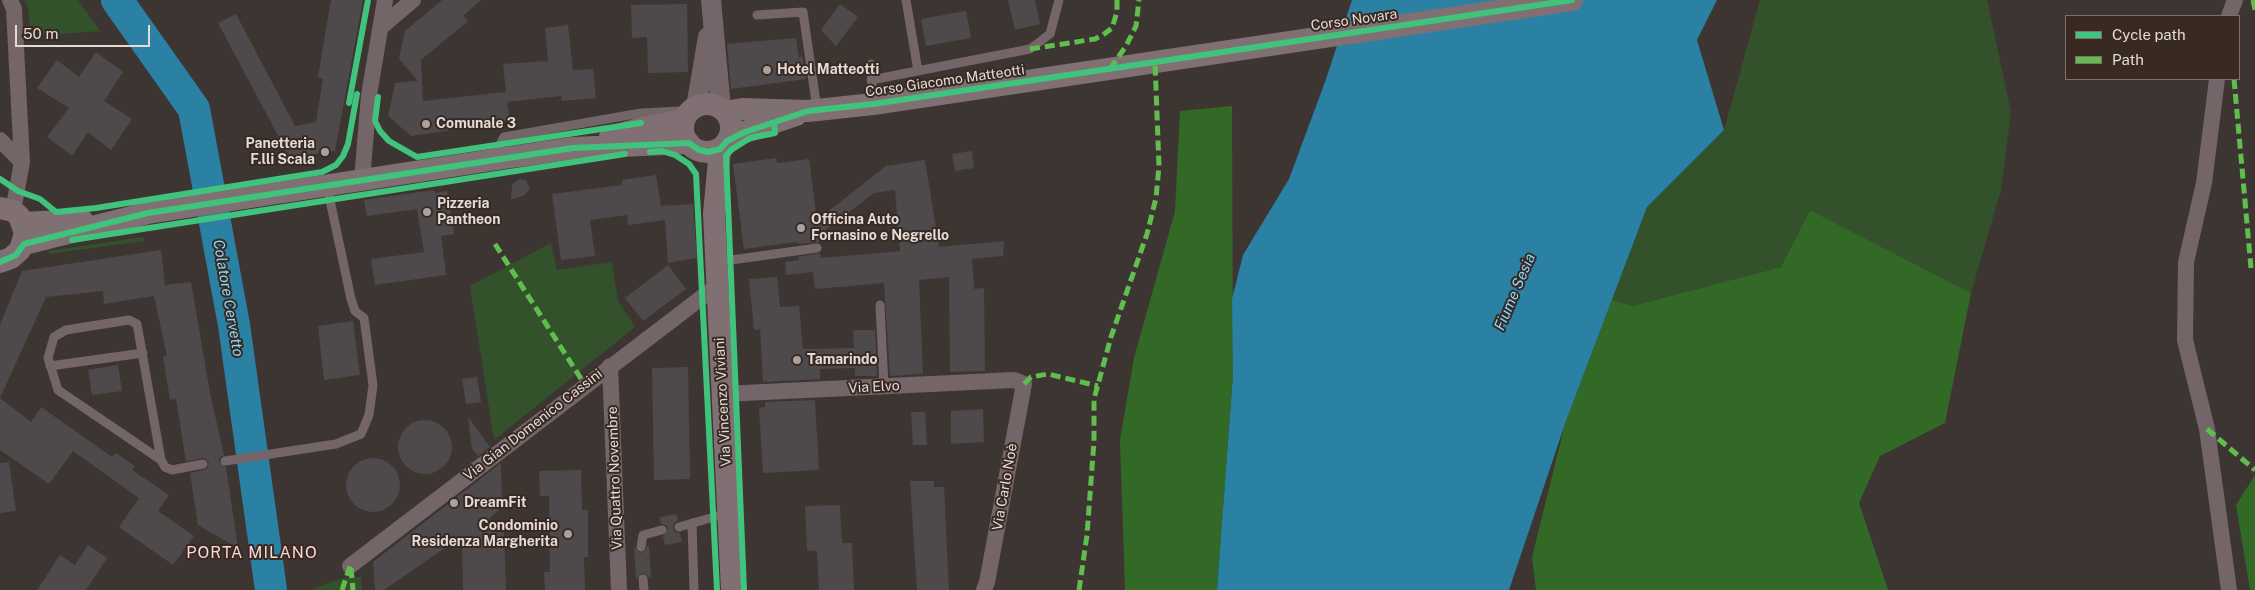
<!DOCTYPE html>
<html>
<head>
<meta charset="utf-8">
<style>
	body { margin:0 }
	#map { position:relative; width:2255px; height:590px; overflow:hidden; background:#3d3532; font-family:"Public Sans",sans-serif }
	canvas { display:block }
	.legend { position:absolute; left:2065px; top:15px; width:175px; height:65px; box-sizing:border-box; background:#382923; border:1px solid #7d706b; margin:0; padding:6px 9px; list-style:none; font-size:15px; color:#e4dad6 }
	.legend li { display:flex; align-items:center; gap:10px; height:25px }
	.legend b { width:25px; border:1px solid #7d706b }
	.scale { position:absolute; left:15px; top:25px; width:135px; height:22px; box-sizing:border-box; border:2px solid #e4dad6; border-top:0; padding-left:6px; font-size:15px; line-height:18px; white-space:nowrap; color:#e4dad6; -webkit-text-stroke:4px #382923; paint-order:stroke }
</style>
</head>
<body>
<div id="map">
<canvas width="2255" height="590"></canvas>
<ul class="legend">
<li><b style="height:6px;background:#40c37c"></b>Cycle path</li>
<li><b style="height:6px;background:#5fbe4e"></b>Path</li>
</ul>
<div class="scale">50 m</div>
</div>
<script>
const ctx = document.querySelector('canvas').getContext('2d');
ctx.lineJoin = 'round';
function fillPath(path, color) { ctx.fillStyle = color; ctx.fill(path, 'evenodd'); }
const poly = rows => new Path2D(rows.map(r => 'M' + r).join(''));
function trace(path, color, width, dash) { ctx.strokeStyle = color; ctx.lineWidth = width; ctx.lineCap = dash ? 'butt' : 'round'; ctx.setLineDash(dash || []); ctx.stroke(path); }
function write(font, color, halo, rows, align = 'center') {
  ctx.font = font + ' "Public Sans",sans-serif'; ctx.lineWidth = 4; ctx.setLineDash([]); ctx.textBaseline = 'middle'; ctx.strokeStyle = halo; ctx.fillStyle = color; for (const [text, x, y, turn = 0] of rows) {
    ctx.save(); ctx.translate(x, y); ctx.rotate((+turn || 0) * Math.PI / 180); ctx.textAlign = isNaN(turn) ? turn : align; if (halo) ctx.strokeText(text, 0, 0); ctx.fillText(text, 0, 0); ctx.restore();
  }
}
const green = poly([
	[24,0,78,0,100,31,31,36,28,8],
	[1760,0,1987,0,2011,112,2001,190,1971,293,1810,210,1781,267,1633,306,1612,300,1647,207,1724,130],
	[143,237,144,241,48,254,49,251],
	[551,243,557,270,612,262,618,301,635,327,494,440,470,286],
	[361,577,362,590,310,590,343,578]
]);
const forest = poly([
	[1232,106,1233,374,1217,590,1125,590,1120,440,1134,358,1175,211,1180,111],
	[1810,210,1971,293,1945,423,1880,456,1859,503,1888,590,1536,590,1532,557,1565,424,1612,300,1633,306,1781,267],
	[2255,475,2255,590,2250,590,2236,505]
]);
const water = poly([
	[1352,0,1717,0,1697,40,1724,130,1647,207,1565,424,1509,590,1217,590,1233,374,1232,299,1243,255,1289,179,1325,82]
]);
const river = poly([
	[117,0,194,109,234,325,271,590]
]);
const building = poly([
	[331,0,363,0,335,151,290,158,218,23,236,14,295,126,316,122,323,79,318,77],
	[442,0,481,0,463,16,468,21,421,60,423,101,506,92,503,64,548,61,545,28,568,25,573,70,593,69,596,98,562,101,561,96,507,102,510,121,411,136,388,116,395,83,418,81,399,59,405,31],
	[1008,0,1035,0,1040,24,1015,30],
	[687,4,688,72,648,73,647,37,632,38,631,5],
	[840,4,858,17,836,46,821,30],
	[966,11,971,38,926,46,921,19],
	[796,38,799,59,802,55,806,79,731,89,727,44],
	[96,52,123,72,104,101,132,119,111,150,88,132,72,156,47,137,69,108,37,88,57,60,79,77],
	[972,151,974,168,955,171,952,154],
	[776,158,777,163,809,159,817,220,886,166,925,160,939,247,1004,241,1003,256,972,259,974,289,984,288,985,371,950,372,949,277,919,280,923,374,890,376,884,283,815,289,813,272,786,275,785,262,799,260,798,257,820,253,821,258,900,251,895,190,874,193,818,236,819,242,797,244,797,242,744,249,733,164],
	[656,175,661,206,693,204,697,258,668,263,665,220,628,225,627,215,590,220,595,256,561,260,552,194,622,185,622,180],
	[519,179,526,180,530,188,525,195,511,200,512,185],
	[434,190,435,193,447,191,454,234,441,236,446,275,375,285,371,259,424,252,417,209,367,216,364,200],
	[161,250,165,285,191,282,210,393,224,455,219,458,219,462,226,467,238,548,198,525,190,473,207,469,209,463,205,458,186,461,176,399,170,400,163,356,167,356,154,296,104,304,103,291,46,297,0,398,31,422,41,407,112,457,116,453,135,466,132,470,169,495,158,511,194,536,173,565,119,527,139,498,73,451,49,484,0,450,0,325,22,271],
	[668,265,686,289,643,321,625,298],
	[777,277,780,307,799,306,803,349,854,348,853,330,875,330,877,376,855,376,855,368,820,369,820,379,763,382,760,329,754,330,749,279],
	[353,321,360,375,324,380,318,326],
	[118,365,122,391,92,395,88,370],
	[688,367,690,479,654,480,652,368],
	[477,377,481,402,466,404,462,379],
	[815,400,819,470,763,473,759,408,765,407,765,402],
	[983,409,984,442,951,444,951,411],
	[911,412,925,412,927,445,913,445],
	[468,417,490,447,478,456,472,449],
	'398 447a27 27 0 1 1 54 0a27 27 0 1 1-54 0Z',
	'346 485a27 27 0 1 1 54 0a27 27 0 1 1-54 0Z',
	[9,462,16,511,0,513,0,463],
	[501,463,502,507,478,529,504,530,506,590,463,590,462,536,384,590,375,590,373,562],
	[581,470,582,510,588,510,588,557,584,557,585,590,545,590,544,572,550,572,549,496,540,496,539,471],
	[910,481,934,481,934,487,944,487,949,590,917,590],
	[840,505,842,543,852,543,854,590,819,590,817,551,807,550,805,506],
	[677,514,678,521,674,523,673,528,675,532,680,533,682,542,665,545,663,536,668,529,666,525,661,524,660,517],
	[88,545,107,558,86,590,37,590,60,555,75,565],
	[647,546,649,546,651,578,643,573,636,579,634,547,640,553,645,551]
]);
const service = poly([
	[906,0,918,71],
	[757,15,803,12,817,109],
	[871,64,873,104],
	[871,80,1030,49,1050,34,1059,0],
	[498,159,498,148,504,137,641,113,679,111],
	[717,262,817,248],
	[880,305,884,386],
	[50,366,143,353],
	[161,460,58,390,48,358,54,337,66,330,129,320,137,324,161,460,165,467,172,470,203,464],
	[225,461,336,444,361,434,369,415,373,385,364,318,355,311,351,299,327,186],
	[692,523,694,590],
	[679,527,728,513],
	[641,547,643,535,662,530],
	[643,579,644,590]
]);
const minor = poly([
	[10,0,14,9,22,162,13,211],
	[2229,16,2235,0],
	[380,28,413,0],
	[2217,79,2204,183,2186,262,2185,340,2207,429,2229,590],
	[0,140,22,162],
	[362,180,369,95,385,0],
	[610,366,619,590],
	[723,394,1014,380,1024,384,987,582,984,590],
	[350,566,718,285]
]);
const tertiary = poly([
	[711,0,721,108],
	[696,107,708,37]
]);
const secondary = poly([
	'683 128a24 24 0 1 1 48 0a24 24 0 1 1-48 0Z',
	[725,112,742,109,808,111,873,104,1572,0],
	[610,137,642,128,684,120],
	[727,141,745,132,796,115],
	[720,149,714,214,732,590],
	[0,208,13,211,19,216,25,233,20,250,11,258,0,262],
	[23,223,82,220],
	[24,244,148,213,498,159,573,148,689,143]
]);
const quiet = poly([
	[2253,0,2255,10],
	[1030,49,1095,39,1103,35,1112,28,1117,12,1117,0],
	[1110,69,1126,46,1136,26,1139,0],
	[2234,79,2251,268],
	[495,244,585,385],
	[1024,384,1031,377,1048,374,1098,386],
	[2207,429,2255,470],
	[351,568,353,590],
	[342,590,350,566],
	[1079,590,1087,535,1094,441,1094,399,1111,337,1147,234,1156,198,1159,166,1155,63]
]);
const cycleway = poly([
	[378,97,375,121,380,131,389,141,417,157,641,123],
	[349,103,368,0],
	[650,152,662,151,675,155,689,164,696,174,717,590],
	[0,179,18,191,40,199,56,212,96,208,322,172,336,165,343,156,348,144,357,94],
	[72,240,625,154],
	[0,262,16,255,24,244,148,213,573,148,689,143,699,150,709,152,720,149,727,141,745,132,808,111,873,104,1572,0],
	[744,590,726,156,731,150,750,138,775,133,774,123]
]);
const markers = [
	[767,70,5,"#aaa09d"],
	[426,124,5,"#aaa09d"],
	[325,152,5,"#aaa09d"],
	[427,212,5,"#aaa09d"],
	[801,228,5,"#aaa09d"],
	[797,360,5,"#aaa09d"],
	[454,503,5,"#aaa09d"],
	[568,534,5,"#aaa09d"]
];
const streetNames = [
	["Corso Novara",1354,20,-8],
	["Corso Giacomo Matteotti",945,81,-8],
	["Via Elvo",874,387,-3],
	["Via Vincenzo Viviani",723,402,-93],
	["Via Gian Domenico Cassini",533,425,-38],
	["Via Quattro Novembre",615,478,-92],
	["Via Carlo Noè",1005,487,-80]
];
const poiNames = [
	["Hotel Matteotti",777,70],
	["Comunale 3",436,124],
	["Panetteria",315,144,"right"],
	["F.lli Scala",315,160,"right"],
	["Pizzeria",437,204],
	["Pantheon",437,220],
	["Officina Auto",811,220],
	["Fornasino e Negrello",811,236],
	["Tamarindo",807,360],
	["DreamFit",464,503],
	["Condominio",558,526,"right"],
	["Residenza Margherita",558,542,"right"]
];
const waterNames = [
	["Fiume Sesia",1515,292,-67],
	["Colatore Cervetto",228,298,80]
];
const quarterNames = [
	["PORTA MILANO",252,553]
];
fillPath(green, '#33522c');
fillPath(forest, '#336926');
fillPath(water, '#2a81a3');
trace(river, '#2a81a3', 32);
fillPath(building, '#4e4a4b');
trace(service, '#736568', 9);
trace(minor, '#736568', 16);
trace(tertiary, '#736568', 20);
trace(secondary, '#807073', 22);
trace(quiet, '#5fbe4e', 5, [10, 5]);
trace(cycleway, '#40c37c', 6);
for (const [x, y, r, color] of markers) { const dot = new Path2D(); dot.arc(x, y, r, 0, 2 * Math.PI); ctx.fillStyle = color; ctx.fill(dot); trace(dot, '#382923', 2); }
write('14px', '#e4dad6', '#382923', streetNames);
write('bold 14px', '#e4dad6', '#382923', poiNames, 'left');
write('italic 15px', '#88daff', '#382923', waterNames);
ctx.letterSpacing = '1px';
write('16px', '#fad7d6', '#382923', quarterNames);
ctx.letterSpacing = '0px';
</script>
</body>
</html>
